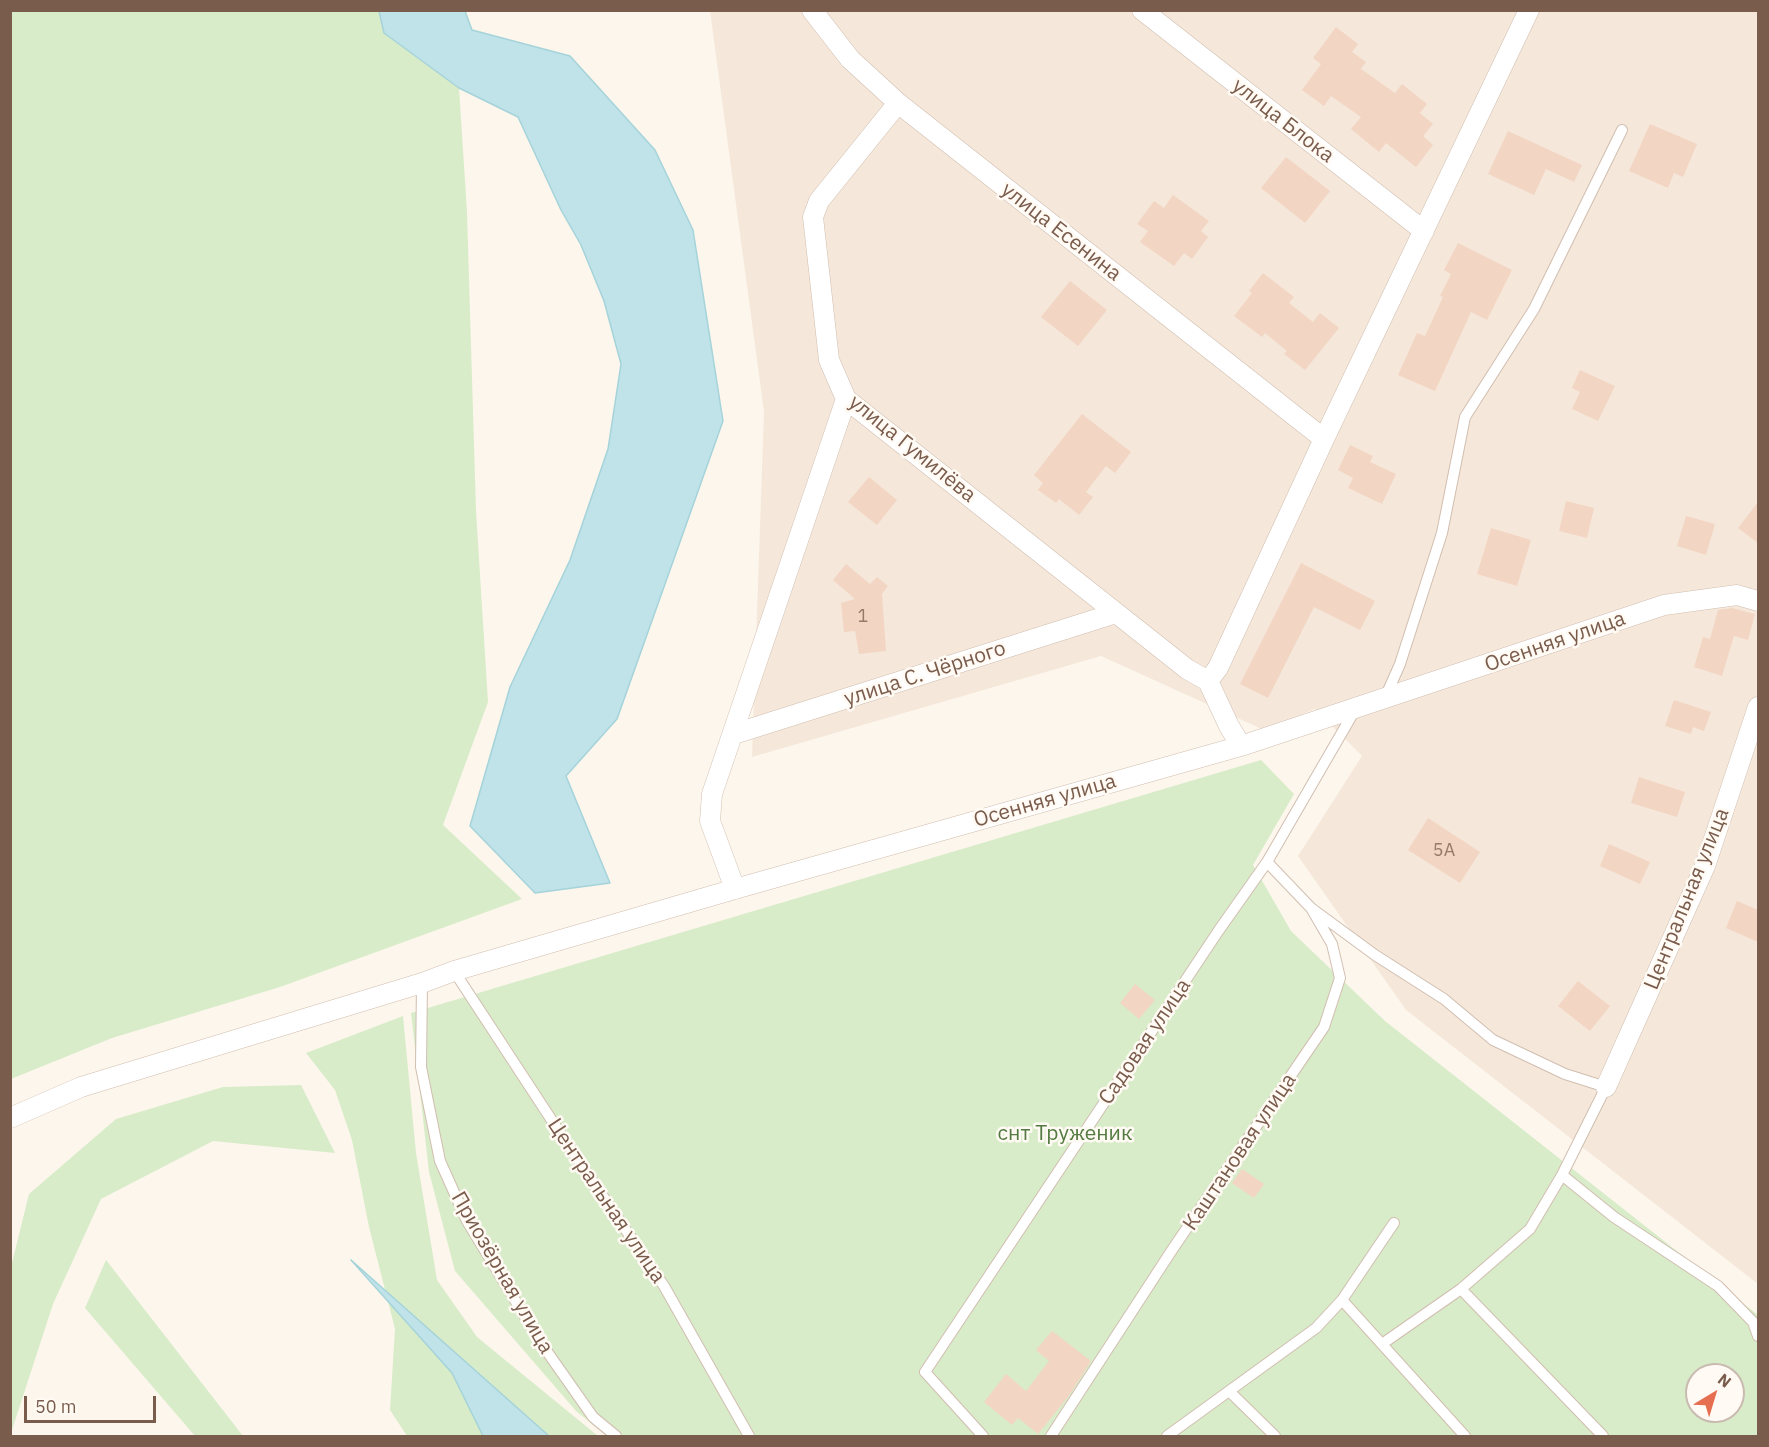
<!DOCTYPE html>
<html>
<head>
<meta charset="utf-8">
<style>
	body { margin:0 }
	#map { position:relative; width:1769px; height:1447px; overflow:hidden; background:#fdf6ec; font-family:"IBM Plex Sans",sans-serif }
	canvas { display:block }
	.frame { position:absolute; inset:0; border:12px solid #7a5c4d; pointer-events:none }
	.north { position:absolute; left:1685px; top:1363px; width:60px; height:60px; box-sizing:border-box; background:#fffaf3; border:2px solid #cabbb1; border-radius:50%; rotate:38deg; font-size:16px; font-weight:700; line-height:24px; text-align:center; color:#7a5c4d }
	.north::after { content:''; display:block; margin:auto; width:21px; height:27px; background:#e76f51; clip-path:polygon(50% 0,100% 100%,50% 72%,0 100%) }
	.scale { position:absolute; left:24px; top:1396px; width:132px; height:27px; box-sizing:border-box; border:3px solid #7a5c4d; border-top:0; padding-left:8px; font-size:18px; line-height:21px; white-space:nowrap; color:#7a5c4d; -webkit-text-stroke:4px #fffaf3; paint-order:stroke }
</style>
</head>
<body>
<div id="map">
<canvas width="1769" height="1447"></canvas>
<div class="frame"></div>
<div class="north">N</div>
<div class="scale">50 m</div>
</div>
<script>
const ctx = document.querySelector('canvas').getContext('2d');
ctx.lineJoin = 'round';
function fillPath(path, color) { ctx.fillStyle = color; ctx.fill(path, 'evenodd'); }
const poly = rows => new Path2D(rows.map(r => 'M' + r).join(''));
function trace(path, color, width, dash) { ctx.strokeStyle = color; ctx.lineWidth = width; ctx.lineCap = dash ? 'butt' : 'round'; ctx.setLineDash(dash || []); ctx.stroke(path); }
function write(font, color, halo, rows, align = 'center') {
  ctx.font = font + ' "IBM Plex Sans",sans-serif'; ctx.lineWidth = 5; ctx.setLineDash([]); ctx.textBaseline = 'middle'; ctx.strokeStyle = halo; ctx.fillStyle = color; for (const [text, x, y, turn = 0] of rows) {
    ctx.save(); ctx.translate(x, y); ctx.rotate((+turn || 0) * Math.PI / 180); ctx.textAlign = isNaN(turn) ? turn : align; if (halo) ctx.strokeText(text, 0, 0); ctx.fillText(text, 0, 0); ctx.restore();
  }
}
const residential = poly([
	[710,11,1758,11,1758,1284,1406,1010,1298,856,1362,756,1315,709,1264,730,1101,656,752,757,764,412]
]);
const green = poly([
	[11,11,379,11,384,33,459,88,467,212,476,511,488,702,443,825,522,899,280,987,112,1038,11,1079],
	[1261,760,1294,794,1253,865,1291,931,1385,1021,1758,1315,1758,1436,607,1436,576,1411,455,1271,429,1172,411,1013],
	[1697,1375,1733,1375,1733,1411,1697,1411],
	[403,1016,416,1153,437,1280,477,1337,598,1436,407,1436,390,1410,395,1329,369,1227,352,1140,335,1090,306,1053],
	[301,1085,335,1153,213,1141,101,1199,53,1304,11,1433,11,1267,29,1194,116,1119,223,1087],
	[106,1260,243,1436,195,1436,85,1308]
]);
const water = poly([
	[379,11,465,11,472,30,570,56,655,150,693,230,723,421,617,719,566,776,610,883,535,893,470,826,510,687,570,560,608,449,621,364,604,301,581,245,561,210,518,117,459,88,384,33,379,11],
	[351,1260,549,1436,483,1436,452,1373,351,1260]
]);
const building = poly([
	[1336,27,1358,44,1352,52,1366,62,1361,69,1395,93,1402,84,1427,104,1420,113,1433,124,1423,136,1433,145,1416,167,1386,143,1379,152,1351,129,1361,117,1331,96,1324,106,1302,90,1321,64,1313,58],
	[1650,124,1697,144,1683,177,1674,173,1668,188,1629,171],
	[1508,131,1582,165,1574,182,1546,169,1534,195,1488,174],
	[1286,157,1330,191,1305,223,1261,188],
	[1173,195,1209,221,1201,231,1208,237,1192,259,1184,253,1174,266,1140,242,1148,231,1137,224,1154,201,1164,208],
	[1458,243,1512,270,1487,320,1471,312,1435,391,1398,375,1417,333,1425,336,1443,297,1440,296,1451,274,1444,270],
	[1263,273,1294,297,1289,303,1313,322,1320,313,1339,328,1305,370,1284,354,1287,351,1265,333,1262,337,1234,316,1252,293,1249,291],
	[1070,281,1107,310,1078,346,1041,317],
	[1580,370,1615,386,1598,421,1572,409,1580,392,1572,388],
	[1082,414,1131,452,1115,473,1106,466,1086,492,1093,497,1079,515,1059,499,1056,503,1038,490,1043,483,1034,475],
	[1350,445,1373,456,1370,462,1396,474,1382,504,1348,488,1353,478,1338,470],
	[869,477,897,500,877,525,848,502],
	[1566,501,1594,508,1587,538,1559,531],
	[1758,502,1758,543,1738,528],
	[1686,516,1715,524,1706,555,1677,546],
	[1491,528,1531,540,1517,586,1477,574],
	[1301,563,1375,601,1360,630,1314,607,1268,698,1240,684],
	[846,564,870,584,877,577,888,586,882,594,886,651,859,654,855,631,844,632,841,603,855,599,833,580],
	[1732,608,1755,614,1748,640,1734,636,1722,676,1694,667,1703,637,1710,639,1718,610],
	[1674,700,1711,712,1704,731,1693,727,1691,734,1665,726],
	[1639,777,1685,792,1677,817,1631,803],
	[1428,818,1480,852,1460,883,1408,850],
	[1609,844,1650,862,1640,884,1600,866],
	[1737,901,1758,910,1758,942,1726,928],
	[1578,981,1610,1006,1590,1031,1558,1006],
	[1135,984,1155,1000,1139,1019,1120,1003],
	[1242,1169,1264,1184,1254,1198,1232,1183],
	[1052,1331,1091,1361,1068,1397,1038,1434,1018,1418,1012,1425,984,1402,1006,1374,1026,1391,1049,1361,1036,1350]
]);
const lane = poly([
	[1384,700,1400,664,1442,533,1465,417,1534,309,1622,130],
	[1311,908,1375,955,1444,999,1493,1040,1565,1074,1606,1087,1562,1175,1530,1229,1461,1289,1382,1344],
	[454,971,564,1139,664,1286,749,1436],
	[422,983,421,1067,440,1161,467,1221,541,1343,593,1417,616,1436],
	[1562,1175,1614,1217,1718,1286,1753,1322,1758,1336],
	[1461,1289,1603,1436],
	[1342,1300,1465,1436],
	[1230,1392,1275,1436],
	[983,1436,925,1372,1219,930,1267,862,1355,710],
	[1051,1436,1172,1250,1324,1027,1340,978,1332,944,1311,908,1267,862],
	[1167,1436,1316,1328,1342,1300,1394,1223]
]);
const street = poly([
	[812,10,850,59,898,103,1324,439],
	[1142,10,1424,231],
	[898,103,819,201,813,217,829,360,846,399,1187,669,1208,681],
	[1208,681,1218,668,1324,439,1529,10],
	[1208,681,1229,726,1241,746],
	[734,734,1116,613],
	[735,889,710,821,712,794,846,399],
	[1606,1087,1705,866,1758,707],
	[10,1118,81,1087,422,983,454,971,735,889,1241,746,1664,605,1737,595,1758,601]
]);
const numberNames = [
	["1",863,617],
	["5А",1444,851]
];
const streetNames = [
	["улица Блока",1283,121,38],
	["улица Есенина",1061,232,38],
	["улица Гумилёва",912,449,39],
	["Осенняя улица",1555,642,-19],
	["улица С. Чёрного",925,674,-18],
	["Осенняя улица",1045,801,-16],
	["Центральная улица",1687,899,-68],
	["Садовая улица",1145,1042,-56],
	["Каштановая улица",1240,1152,-56],
	["Центральная улица",606,1201,56],
	["Приозёрная улица",502,1273,60]
];
const parkNames = [
	["снт Труженик",1065,1134]
];
fillPath(residential, '#f5e8da');
fillPath(green, '#d8ecc9');
fillPath(water, '#bfe3e8');
trace(water, '#a5d3da', 1.5);
fillPath(building, '#f3d5c3');
trace(lane, '#d1beb0', 12);
trace(street, '#d1beb0', 21);
trace(lane, '#fff', 10);
trace(street, '#fff', 20);
write('18px', '#987a6a', null, numberNames);
write('21px', '#7a5c4d', '#fffaf3', streetNames);
write('21px', '#537a41', '#fffaf3', parkNames);
</script>
</body>
</html>
